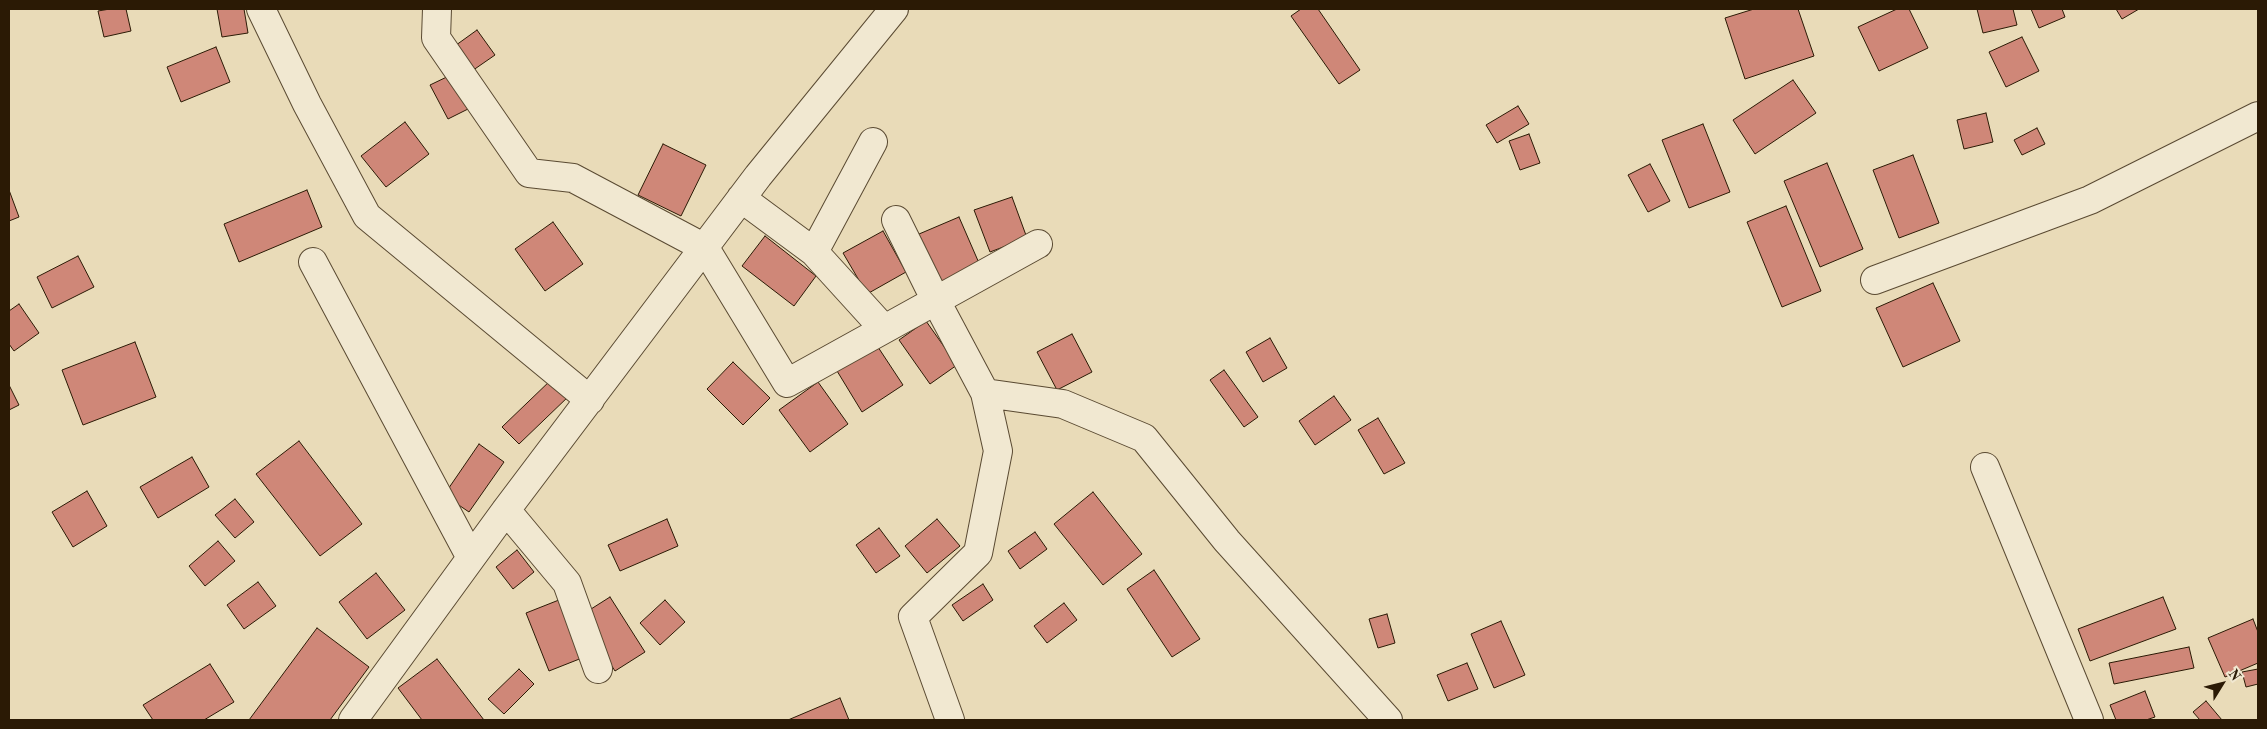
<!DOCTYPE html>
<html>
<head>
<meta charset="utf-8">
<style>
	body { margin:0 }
	#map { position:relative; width:2267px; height:729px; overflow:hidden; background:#e9dbb8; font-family:"Old Standard TT",serif }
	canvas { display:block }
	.frame { position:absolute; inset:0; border:10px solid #2b1a05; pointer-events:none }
	.north { position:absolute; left:2197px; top:659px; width:50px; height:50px; -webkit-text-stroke:4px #f1e8d1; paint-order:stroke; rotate:54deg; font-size:14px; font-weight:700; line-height:20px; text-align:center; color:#2b1a05 }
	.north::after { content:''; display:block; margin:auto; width:18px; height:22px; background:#2b1a05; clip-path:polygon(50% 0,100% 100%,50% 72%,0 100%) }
</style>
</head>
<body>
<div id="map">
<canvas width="2267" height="729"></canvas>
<div class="frame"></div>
<div class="north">N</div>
</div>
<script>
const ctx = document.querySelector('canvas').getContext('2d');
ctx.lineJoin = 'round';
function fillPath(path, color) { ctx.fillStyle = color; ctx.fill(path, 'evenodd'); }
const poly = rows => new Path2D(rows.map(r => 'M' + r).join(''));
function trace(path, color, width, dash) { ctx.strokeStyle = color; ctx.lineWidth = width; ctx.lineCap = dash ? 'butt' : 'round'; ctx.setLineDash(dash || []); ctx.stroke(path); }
const building = poly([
	[110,9,126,9,131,31,104,37,98,11,110,9],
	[217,9,244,9,248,33,222,37,217,9],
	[1301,9,1318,9,1360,70,1339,84,1291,16,1301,9],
	[1754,9,1798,9,1814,56,1745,79,1725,18,1754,9],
	[1897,9,1909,9,1928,48,1879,71,1858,27,1897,9],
	[1977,9,2013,9,2017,25,1983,33,1977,9],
	[2031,9,2062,9,2065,17,2039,28,2031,9],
	[2116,9,2139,9,2122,19,2116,9],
	[477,30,495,55,469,73,452,48,477,30],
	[2022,37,2039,71,2006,87,1989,52,2022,37],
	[216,47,230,82,181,102,167,67,216,47],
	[453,74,470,108,448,119,430,85,453,74],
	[1793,80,1816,113,1755,154,1733,120,1793,80],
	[1518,106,1529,124,1497,143,1486,125,1518,106],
	[1986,113,1993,142,1964,149,1957,120,1986,113],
	[405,122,429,154,386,187,361,156,405,122],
	[1703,124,1730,192,1689,208,1662,140,1703,124],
	[2037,128,2045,144,2022,155,2014,140,2037,128],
	[1529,134,1540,163,1520,170,1509,141,1529,134],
	[663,144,706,165,681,216,638,195,663,144],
	[1913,155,1939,223,1899,238,1873,170,1913,155],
	[1827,163,1863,249,1820,267,1784,181,1827,163],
	[1650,164,1670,201,1648,212,1628,175,1650,164],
	[9,190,19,217,9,221,9,190],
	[307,190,322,227,239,262,224,224,307,190],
	[1012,197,1027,238,990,252,974,210,1012,197],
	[1786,206,1821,291,1782,307,1747,222,1786,206],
	[959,217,982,270,935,290,912,237,959,217],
	[553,222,583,264,545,291,515,249,553,222],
	[883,231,906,272,867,294,843,253,883,231],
	[765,236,816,276,794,306,742,266,765,236],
	[78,256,94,287,52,308,37,277,78,256],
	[1933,283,1960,341,1903,367,1876,308,1933,283],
	[19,304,39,333,14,351,9,344,9,311,19,304],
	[926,321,957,365,930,384,899,340,926,321],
	[1072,334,1092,372,1057,390,1037,352,1072,334],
	[1270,338,1287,368,1263,382,1246,352,1270,338],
	[874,341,903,385,862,412,834,366,874,341],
	[135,342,156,397,83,425,62,370,135,342],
	[733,362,770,398,743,425,707,389,733,362],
	[1224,370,1258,417,1244,427,1210,380,1224,370],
	[553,378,570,395,519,444,502,427,553,378],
	[818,382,848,424,810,452,779,410,818,382],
	[9,385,19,405,9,410,9,385],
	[1334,396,1351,420,1315,445,1299,421,1334,396],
	[1378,418,1405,463,1384,474,1358,430,1378,418],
	[299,441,362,524,320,556,256,474,299,441],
	[479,444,504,462,469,512,444,495,479,444],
	[192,457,209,487,158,518,140,487,192,457],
	[87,491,107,526,73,547,52,512,87,491],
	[1093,492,1142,554,1103,585,1054,524,1093,492],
	[235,499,254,522,235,538,215,515,235,499],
	[667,519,678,546,620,571,608,545,667,519],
	[937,519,960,546,927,573,905,546,937,519],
	[879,528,900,556,876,573,856,545,879,528],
	[1035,532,1047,549,1020,569,1008,551,1035,532],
	[218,541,235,561,205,586,189,566,218,541],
	[517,550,534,572,513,589,496,567,517,550],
	[1154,570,1200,639,1172,657,1127,589,1154,570],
	[376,573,405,610,367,639,339,602,376,573],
	[258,582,276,606,244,629,227,605,258,582],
	[983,584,993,600,963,621,952,605,983,584],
	[610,597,645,652,615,671,580,616,610,597],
	[2163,597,2176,629,2090,661,2078,629,2163,597],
	[564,598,587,656,549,671,526,613,564,598],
	[665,600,685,622,660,645,640,623,665,600],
	[1064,603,1077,620,1047,643,1034,626,1064,603],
	[1387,614,1395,643,1378,648,1369,619,1387,614],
	[2253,619,2258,632,2258,663,2225,677,2208,638,2253,619],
	[1501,621,1525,675,1494,688,1471,634,1501,621],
	[317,628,369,667,330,720,249,720,317,628],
	[2189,647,2194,668,2114,684,2109,663,2189,647],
	[437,659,484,720,422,720,398,688,437,659],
	[1467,663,1478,689,1448,701,1437,675,1467,663],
	[210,664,234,702,204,720,153,720,143,705,210,664],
	[519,669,534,684,504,714,488,699,519,669],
	[2258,669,2258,684,2246,687,2242,672,2258,669],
	[2145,691,2155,717,2146,720,2116,720,2110,705,2145,691],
	[840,698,849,720,788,720,840,698],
	[2206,701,2222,720,2200,720,2193,712,2206,701]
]);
const minor = poly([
	[261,9,307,104,367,216,590,400],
	[437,9,436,38,529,173,573,178,705,248,787,383,1038,244],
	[741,198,814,252,884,329],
	[896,220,936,301,985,393,998,451,978,553,913,617,950,720],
	[814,252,873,142],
	[313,262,471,558],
	[1875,280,2090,200,2258,116],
	[985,393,1063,404,1144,438,1227,541,1388,720],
	[1985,467,2089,720],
	[506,510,567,583,598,669],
	[353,720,506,510,758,176,894,9]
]);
fillPath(building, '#cf8778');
trace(building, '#2b1a05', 1);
trace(minor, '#5a4a32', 30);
trace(minor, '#f1e8d1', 28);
</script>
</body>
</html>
